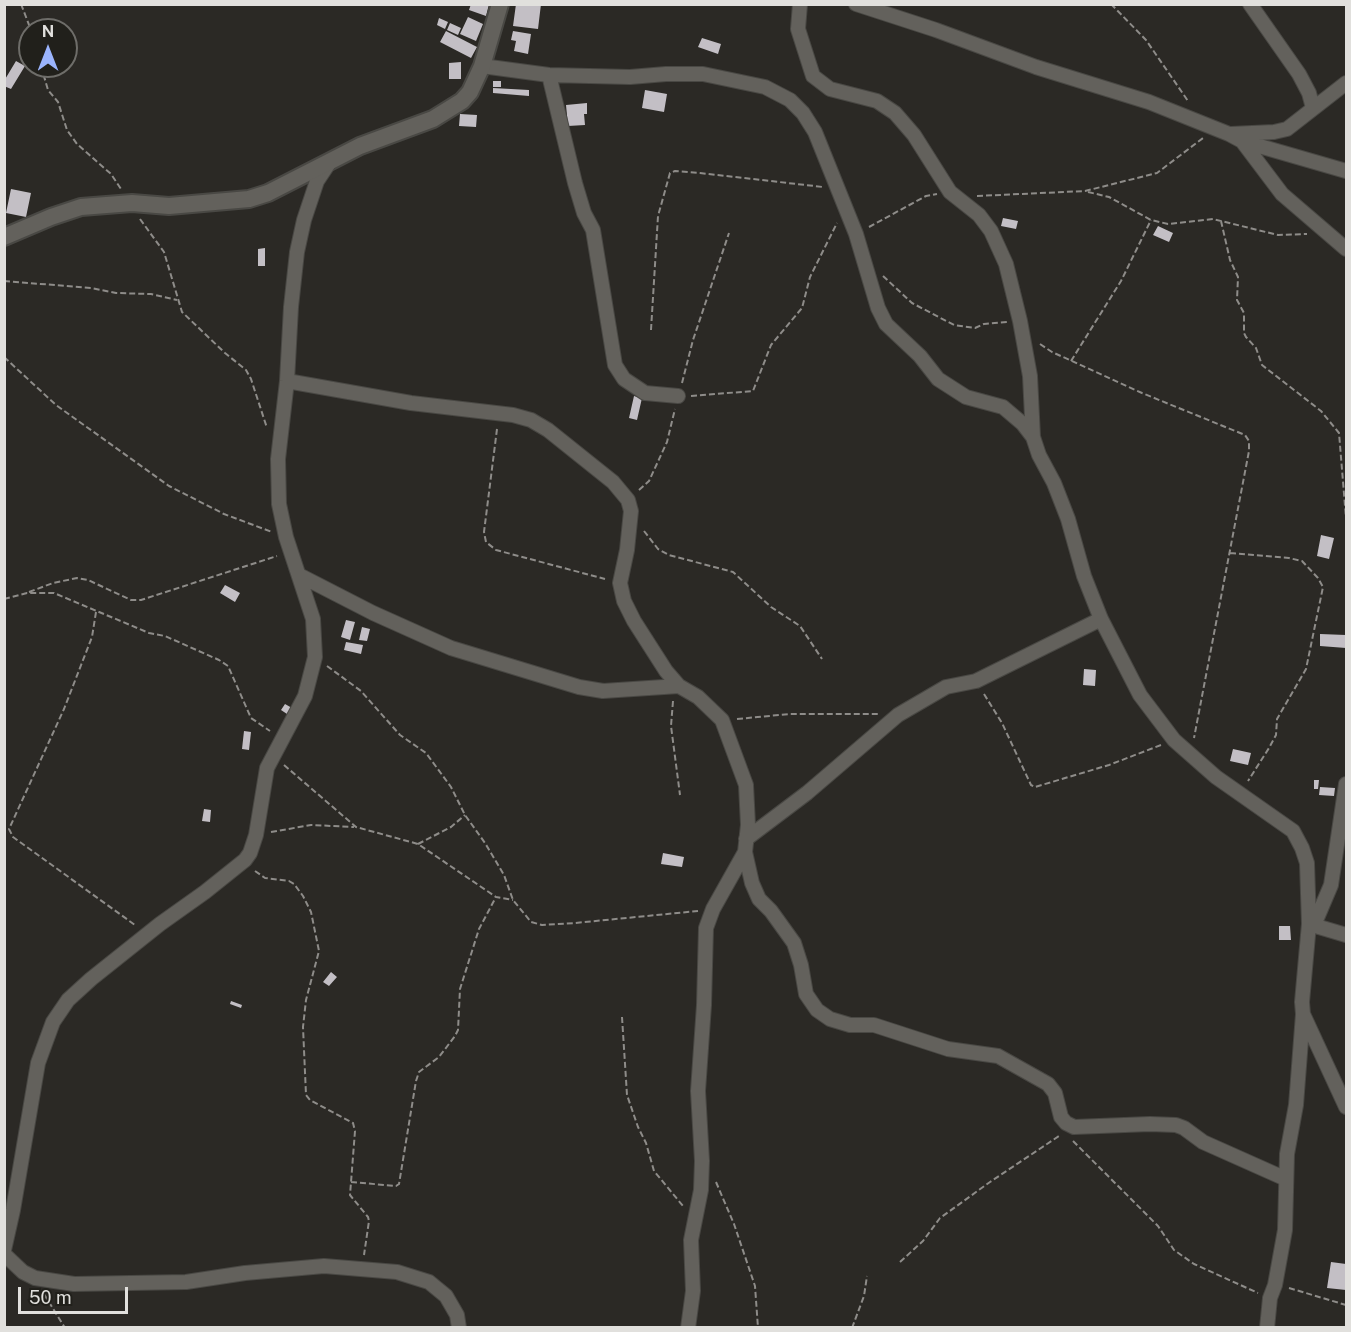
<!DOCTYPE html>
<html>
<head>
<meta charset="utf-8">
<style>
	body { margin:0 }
	#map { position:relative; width:1351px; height:1332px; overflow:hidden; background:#2b2925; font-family:"Public Sans",sans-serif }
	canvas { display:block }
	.frame { position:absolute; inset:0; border:6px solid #e1e0dd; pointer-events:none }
	.north { position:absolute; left:18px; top:18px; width:60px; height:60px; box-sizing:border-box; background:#21201b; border:2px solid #6e6d69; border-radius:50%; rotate:0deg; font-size:16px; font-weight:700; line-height:24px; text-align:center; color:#e1e0dd }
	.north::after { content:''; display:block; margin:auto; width:21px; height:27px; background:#9bb4fd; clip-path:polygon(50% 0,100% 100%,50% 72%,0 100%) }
	.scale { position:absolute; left:18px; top:1287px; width:110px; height:27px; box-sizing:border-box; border:3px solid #e1e0dd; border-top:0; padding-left:8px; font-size:18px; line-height:21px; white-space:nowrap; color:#e1e0dd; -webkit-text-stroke:4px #21201b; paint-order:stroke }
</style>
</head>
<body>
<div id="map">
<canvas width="1351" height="1332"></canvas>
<div class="frame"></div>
<div class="north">N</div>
<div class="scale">50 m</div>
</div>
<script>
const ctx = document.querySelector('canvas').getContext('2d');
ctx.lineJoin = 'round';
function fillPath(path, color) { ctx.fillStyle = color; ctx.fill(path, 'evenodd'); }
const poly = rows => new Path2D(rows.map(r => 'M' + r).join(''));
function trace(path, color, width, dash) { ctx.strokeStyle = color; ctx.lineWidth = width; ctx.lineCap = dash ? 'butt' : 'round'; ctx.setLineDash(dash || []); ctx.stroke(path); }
const building = poly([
	[471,4,489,4,486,16,469,10],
	[516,4,541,4,538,29,513,26],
	[468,17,483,24,476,41,460,34],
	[439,18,448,22,445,29,437,25],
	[450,23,461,28,458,35,447,30],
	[446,31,477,47,471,58,440,42],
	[513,31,531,34,528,54,514,51,516,41,511,40],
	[702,38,721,44,718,54,698,47],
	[16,61,25,66,11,89,4,86,4,81],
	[461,62,461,79,449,79,449,63],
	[493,81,501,81,501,87,493,87],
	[493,88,529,90,529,96,493,93],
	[645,90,667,94,664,112,642,108],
	[587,103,587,114,584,114,585,125,568,126,566,105],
	[460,114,477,115,476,127,459,126],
	[11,189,31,193,26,217,6,213],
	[1003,218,1018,221,1016,229,1001,226],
	[1158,226,1173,233,1169,242,1153,235],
	[265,248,265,266,258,266,258,249],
	[634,396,642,398,637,420,629,418],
	[1321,535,1334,538,1329,559,1317,556],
	[225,585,240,593,235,602,220,593],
	[346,620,355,622,350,640,341,637],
	[362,627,370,629,367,641,359,640],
	[1320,634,1346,635,1346,648,1320,646],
	[346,642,363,645,361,654,344,650],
	[1084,669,1096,670,1095,686,1083,685],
	[285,704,292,708,287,714,281,710],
	[244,731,251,732,249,750,242,749],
	[1233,749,1251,753,1248,765,1230,761],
	[1314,780,1319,780,1318,789,1314,789],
	[1320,787,1335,788,1334,796,1319,795],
	[204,809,211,810,210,822,202,821],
	[663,853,684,857,682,867,661,864],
	[1279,926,1290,926,1291,940,1279,940],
	[331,972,337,977,329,986,323,982],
	[231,1001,242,1005,241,1008,230,1004],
	[1331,1262,1346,1264,1346,1290,1327,1288]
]);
const path = poly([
	[21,4,31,30],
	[1111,4,1146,40,1188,101],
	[41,66,48,90,58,102,67,130,77,144,111,174,121,189],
	[1088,192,1109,197,1151,220,1168,224,1213,219,1278,235,1307,234],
	[977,196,1085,191,1157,173,1203,138],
	[140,219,164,252,182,312,225,353,246,370,251,379,267,428],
	[1221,221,1230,260,1238,277,1237,300,1244,313,1244,333,1246,337,1256,348,1262,365,1321,411,1339,433,1346,518],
	[869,227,926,196,937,194],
	[883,276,912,303,954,325,975,328,984,324,1007,322],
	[4,281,91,288,116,293,151,294,177,300],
	[651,330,658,216,670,173,675,171,700,173,823,187],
	[1040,344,1052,352,1142,393,1245,435,1249,441,1249,451,1194,738],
	[4,357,56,405,169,486,224,514,272,532],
	[1071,361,1121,281,1151,220],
	[682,383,693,340,729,233],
	[691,396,753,391,771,345,802,308,810,277,837,223],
	[497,429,484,532,486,542,496,550,605,579],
	[639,490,649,481,667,442,675,409],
	[644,531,658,549,669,555,733,572,771,607,800,626,822,659],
	[1230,553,1289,558,1302,561,1318,578,1323,587,1306,669,1277,719,1276,735,1269,748,1248,781],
	[29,592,53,583,77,578,88,580,131,600,141,600,277,556],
	[4,599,27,593,54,593,149,633,165,636,219,660,228,666,251,718,270,731],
	[96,612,92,637,64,709,9,829,13,837,135,925],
	[327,666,361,691,400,735,426,753,451,787,465,815,485,843,504,875,513,900,531,922,542,925,575,923,698,911],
	[984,694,1002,723,1031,785,1035,787,1109,765,1161,745],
	[673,701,671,726,680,795],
	[737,719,790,714,878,714],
	[284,765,356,827,418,844,496,897,513,900],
	[271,832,311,825,354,827],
	[418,844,451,827,465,815],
	[255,871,265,878,289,881,294,884,303,896,311,912,319,951,306,1000,303,1027,306,1095,310,1100,353,1123,355,1131,350,1195,368,1217,369,1221,364,1255],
	[622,1017,627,1095,638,1127,646,1143,654,1171,683,1206],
	[1073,1141,1158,1226,1174,1250,1194,1264,1258,1293],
	[351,1182,396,1186,399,1184,416,1081,419,1072,439,1057,455,1036,458,1030,460,989,479,929,496,897],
	[716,1182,734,1224,755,1286,758,1328],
	[900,1262,923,1241,940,1218,990,1182,1059,1136],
	[1289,1288,1346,1305],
	[44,1294,65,1328],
	[852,1328,864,1296,867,1276]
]);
const minor = poly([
	[800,4,798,29,813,76,830,89,877,101,895,113,914,135,950,192,979,215,991,231,1006,264,1020,321,1030,376,1033,437,1039,455,1054,483,1068,519,1084,576,1101,619,1140,695,1174,740,1216,777,1293,831,1302,848,1307,863,1309,924,1302,1002,1303,1014,1346,1107],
	[856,4,936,30,1036,67,1149,102,1229,134,1242,141,1346,171],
	[1250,4,1299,74,1309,93,1313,108],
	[482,66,549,75,630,77,666,74,703,74,765,87,790,100,803,113,815,132,856,234,878,308,886,324,920,356,938,379,966,397,1003,407,1023,424,1033,437],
	[549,75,575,183,584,213,593,230,615,365,624,379,645,393,678,396],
	[1231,134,1274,132,1287,129,1346,83],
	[1242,141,1282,194,1346,249],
	[287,381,411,403,513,415,531,420,548,430,613,482,628,500,631,511,627,550,620,583,624,601,634,621,666,671,679,686,698,697,722,720,746,785,748,825,745,852,713,909,706,928,704,1005,698,1091,702,1161,701,1190,691,1240,693,1291,688,1328],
	[299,575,373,613,451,648,579,687,603,691,679,686],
	[746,839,807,793,898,715,946,687,976,681,1101,619],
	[745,852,752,883,759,899,771,911,794,943,801,965,806,994,817,1010,830,1019,850,1025,874,1025,948,1049,998,1056,1048,1084,1055,1093,1061,1117,1066,1123,1074,1127,1150,1124,1176,1125,1184,1128,1203,1142,1286,1179],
	[1309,924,1346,935],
	[1314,925,1331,885,1346,784],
	[4,1250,13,1210,38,1063,53,1022,68,1000,91,979,160,924,205,892,245,860,250,853,256,835,267,768,305,696,315,657,313,619,286,537,279,504,278,459,287,381,291,307,297,252,304,220,317,181,329,163],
	[4,1254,23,1272,35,1278,74,1284,186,1282,245,1273,324,1266,397,1272,429,1282,446,1296,457,1315,459,1328],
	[1267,1328,1270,1298,1275,1285,1285,1230,1287,1154,1296,1105,1303,1014]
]);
const tertiary = poly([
	[4,237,51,217,81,207,132,203,169,206,249,199,268,193,360,146,433,119,462,101,470,92,482,66,500,4]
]);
fillPath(building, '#c3bfc5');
trace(minor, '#494844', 16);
trace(tertiary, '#494844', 20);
trace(path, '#8e8c89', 2, [6, 3]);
trace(minor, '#63615c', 14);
trace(tertiary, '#63615c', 16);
</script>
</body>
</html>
